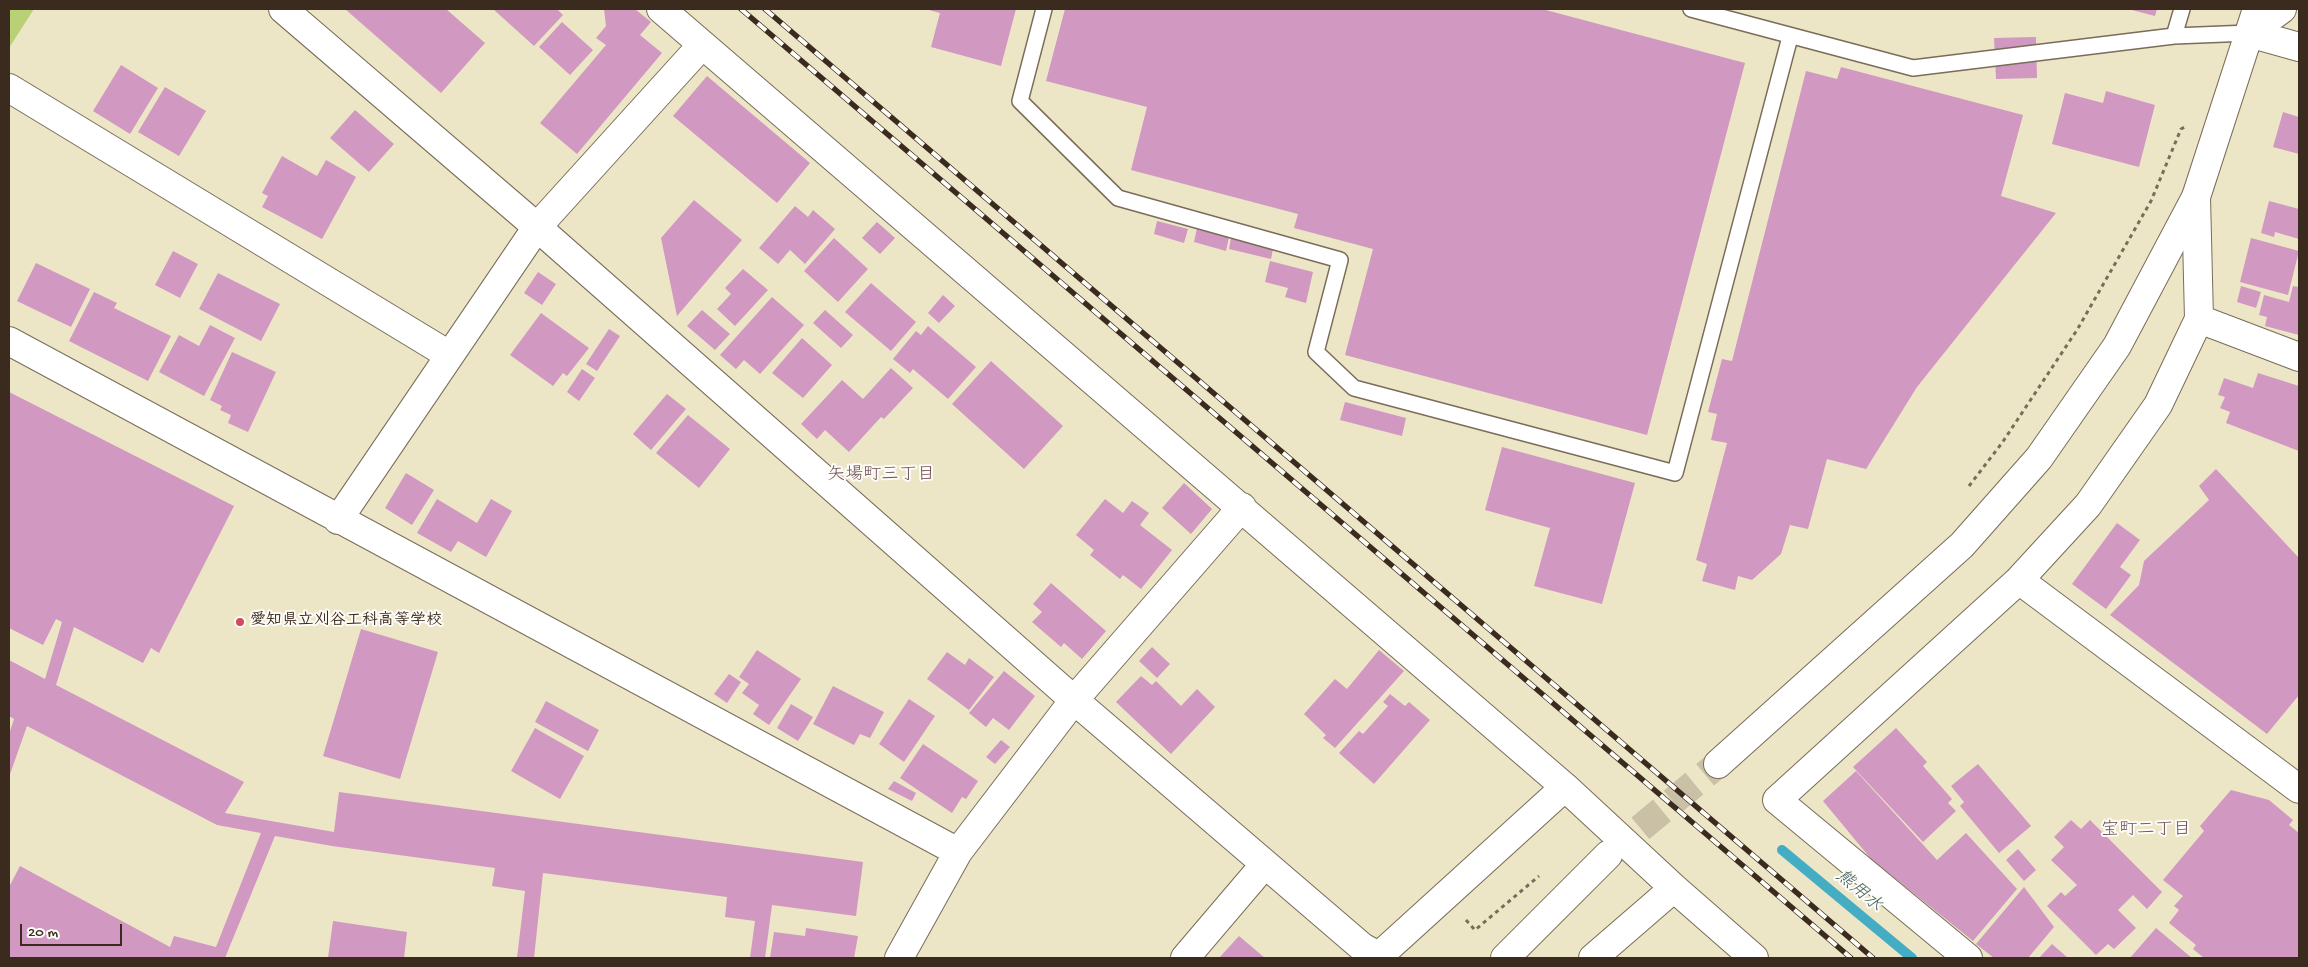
<!DOCTYPE html>
<html>
<head>
<meta charset="utf-8">
<style>
	body { margin:0 }
	#map { position:relative; width:2308px; height:967px; overflow:hidden; background:#ece6c7; font-family:"Gochi Hand",sans-serif }
	canvas { display:block }
	.frame { position:absolute; inset:0; border:10px solid #3b2a1e; pointer-events:none }
	.scale { position:absolute; left:20px; top:924px; width:102px; height:22px; box-sizing:border-box; border:2px solid #3b2a1e; border-top:0; padding-left:6px; font-size:15px; line-height:18px; white-space:nowrap; color:#3b2a1e; -webkit-text-stroke:4px #fdfcf7; paint-order:stroke }
</style>
</head>
<body>
<div id="map">
<canvas width="2308" height="967"></canvas>
<div class="frame"></div>
<div class="scale">20 m</div>
</div>
<script>
const ctx = document.querySelector('canvas').getContext('2d');
ctx.lineJoin = 'round';
function fillPath(path, color) { ctx.fillStyle = color; ctx.fill(path, 'evenodd'); }
const poly = rows => new Path2D(rows.map(r => 'M' + r).join(''));
function trace(path, color, width, dash) { ctx.strokeStyle = color; ctx.lineWidth = width; ctx.lineCap = dash ? 'butt' : 'round'; ctx.setLineDash(dash || []); ctx.stroke(path); }
function write(font, color, halo, rows, align = 'center') {
  ctx.font = font + ' "Gochi Hand","Klee One",sans-serif'; ctx.lineWidth = 4; ctx.setLineDash([]); ctx.textBaseline = 'middle'; ctx.strokeStyle = halo; ctx.fillStyle = color; for (const [text, x, y, turn = 0] of rows) {
    ctx.save(); ctx.translate(x, y); ctx.rotate((+turn || 0) * Math.PI / 180); ctx.textAlign = isNaN(turn) ? turn : align; if (halo) ctx.strokeText(text, 0, 0); ctx.fillText(text, 0, 0); ctx.restore();
  }
}
const green = poly([
	[9,9,34,9,9,48]
]);
const stream = poly([
	[1782,850,1912,958]
]);
const building = poly([
	[345,9,446,9,485,43,441,93],
	[493,9,557,9,563,15,534,46],
	[604,9,635,9,651,22,640,35,662,53,577,154,540,123,606,45,596,38,606,26],
	[925,9,1016,9,1001,66,931,47,940,13],
	[1065,9,1542,9,1745,63,1647,435,1345,355,1373,249,1294,228,1298,214,1131,170,1147,107,1046,81],
	[2128,9,2157,9,2155,16],
	[562,22,593,50,570,75,539,47],
	[2036,37,2037,78,1996,79,1994,38],
	[121,65,158,88,130,134,93,111],
	[1841,67,2023,115,2001,196,2056,213,1917,387,1866,469,1827,459,1808,529,1790,525,1781,554,1752,580,1738,576,1735,590,1702,581,1707,564,1696,560,1727,443,1711,440,1717,414,1708,412,1722,359,1732,361,1806,71,1837,79],
	[707,76,810,163,777,203,673,116],
	[165,87,206,111,179,156,138,132],
	[2106,91,2155,105,2139,167,2052,144,2065,93,2103,103],
	[355,110,394,144,369,172,330,138],
	[2283,112,2299,117,2299,154,2273,147],
	[282,156,317,176,326,160,356,177,322,239,262,207,268,196,262,193],
	[694,200,742,240,677,316,661,238],
	[2269,201,2299,209,2299,239,2275,232,2274,237,2261,233],
	[795,206,808,217,813,210,835,229,805,264,790,250,778,264,759,248],
	[1157,221,1188,229,1184,243,1154,234],
	[877,222,895,238,880,254,862,238],
	[1197,228,1229,237,1226,251,1194,242],
	[834,238,868,269,838,302,804,271],
	[1231,238,1273,249,1271,259,1229,249],
	[2251,238,2299,251,2288,295,2240,282],
	[173,251,198,264,180,298,155,285],
	[1270,261,1313,272,1306,303,1285,297,1288,288,1265,282],
	[36,263,90,289,71,327,17,301],
	[743,269,768,290,735,326,717,309,731,294,725,288],
	[538,272,556,284,542,305,524,293],
	[218,273,280,304,261,341,199,309],
	[871,283,916,322,891,351,845,312],
	[2241,286,2261,292,2256,308,2237,302],
	[2293,286,2299,287,2299,335,2265,326,2267,317,2259,315,2264,295,2289,302],
	[94,292,117,303,114,308,171,336,148,381,69,341],
	[943,295,955,306,939,323,928,313],
	[772,297,804,325,760,374,744,360,736,369,720,355],
	[702,310,730,334,715,350,687,326],
	[825,310,853,335,841,348,813,323],
	[541,313,589,348,567,376,563,373,553,386,510,355],
	[210,325,235,338,204,396,159,372,179,335,199,346],
	[928,326,976,367,948,399,913,369,910,373,893,359,916,331,921,335],
	[609,329,620,336,597,371,586,364],
	[802,338,832,365,803,398,772,373],
	[232,352,276,372,248,432,228,423,231,415,220,410,222,406,210,400],
	[991,361,1063,426,1024,469,952,404],
	[891,368,913,388,884,419,881,417,849,452,825,430,817,439,801,424,842,380,863,399],
	[582,369,595,378,579,401,567,392],
	[2258,373,2299,386,2299,451,2226,423,2230,412,2220,408,2225,397,2218,395,2224,378,2253,388],
	[9,392,234,506,159,653,151,648,143,663,74,627,56,685,244,782,225,813,334,832,339,792,863,862,856,916,772,905,765,958,750,958,755,921,725,917,727,897,543,873,534,958,517,958,525,891,492,886,495,868,332,846,275,836,225,958,9,958,9,887,20,866,170,947,174,936,216,947,261,833,217,825,27,726,9,777,9,734,14,719,9,716,9,660,45,679,62,622,56,619,43,645,9,628],
	[667,394,686,409,651,450,633,434],
	[1345,402,1406,418,1402,436,1340,420],
	[688,415,730,449,699,488,656,453],
	[1502,447,1635,483,1602,604,1534,586,1550,528,1485,510],
	[2216,469,2299,558,2299,695,2267,734,2110,615,2139,585,2144,561,2209,500,2199,486],
	[406,473,434,490,412,525,385,508],
	[1184,483,1212,509,1191,534,1162,508],
	[437,499,477,523,491,499,512,511,486,557,458,541,451,552,417,533],
	[1105,499,1123,513,1132,501,1149,513,1140,525,1172,550,1141,589,1123,575,1120,579,1090,555,1094,550,1076,535],
	[2117,523,2140,540,2120,567,2131,575,2106,609,2072,584],
	[1051,583,1106,631,1082,659,1064,643,1061,647,1032,622,1042,612,1033,604],
	[361,629,438,652,400,779,323,756],
	[1152,647,1170,664,1157,678,1139,661],
	[757,650,801,679,769,725,753,714,759,705,742,693,749,684,739,677],
	[1379,650,1404,671,1335,748,1323,738,1326,735,1304,714,1335,679,1347,689],
	[947,652,965,665,969,658,994,677,969,710,927,679],
	[1004,671,1035,696,1009,730,993,718,986,727,969,713],
	[729,674,741,682,727,703,714,694],
	[1141,676,1152,685,1156,681,1181,706,1197,689,1215,707,1171,754,1116,702],
	[833,686,884,712,870,738,860,734,854,745,813,724],
	[1390,694,1405,706,1409,702,1430,720,1374,784,1339,753,1359,731,1363,734,1388,706,1383,702],
	[909,699,935,716,904,762,879,744],
	[546,701,599,730,588,751,535,722],
	[791,704,813,717,798,741,777,728],
	[535,728,584,756,560,799,511,771],
	[1896,728,1927,762,1923,766,1952,799,1948,803,1956,811,1923,842,1853,767],
	[1001,740,1010,747,995,764,986,757],
	[923,744,978,781,966,799,962,797,952,813,900,778],
	[1978,764,2031,826,1999,853,1960,806,1964,802,1951,786],
	[1856,771,1937,860,1966,833,2017,889,1973,941,1871,859,1823,801],
	[894,781,916,793,912,801,888,789],
	[2231,790,2269,800,2293,820,2289,825,2299,833,2299,958,2204,958,2193,949,2196,945,2169,923,2179,910,2174,906,2183,896,2163,880,2204,831,2200,826],
	[2071,820,2081,829,2090,820,2162,892,2147,909,2133,895,2118,910,2136,928,2114,949,2108,944,2096,955,2047,906,2061,892,2065,896,2077,885,2051,860,2064,847,2054,837],
	[2018,849,2036,870,2024,881,2006,860],
	[2024,887,2054,927,2028,958,1994,958,1976,944],
	[333,921,407,932,404,958,328,958],
	[806,928,858,936,854,958,770,958,774,932,805,936],
	[2156,928,2192,958,2130,958],
	[1239,936,1265,958,1219,958],
	[2052,944,2068,958,2039,958]
]);
const tertiaryTunnel = poly([
	[1608,855,1718,764]
]);
const path = poly([
	[1969,486,2002,443,2077,330,2151,201,2181,129,2185,127],
	[1466,920,1475,930,1539,876]
]);
const service = poly([
	[1044,9,1020,101,1118,198,1340,260,1316,352,1354,388,1675,473,1790,37],
	[1691,9,1913,68,2174,36,2182,9],
	[2174,36,2249,33]
]);
const minor = poly([
	[283,9,537,227,1074,700,1362,947,1382,958],
	[661,9,1565,787,1674,888,1754,958],
	[9,88,449,355],
	[2199,319,2299,357],
	[9,341,958,852],
	[338,520,537,227,702,45],
	[2019,580,2299,789],
	[1379,956,1565,787],
	[899,958,958,852,1074,700,1242,507],
	[1185,958,1265,864],
	[1593,958,1674,888],
	[1968,958,1777,800,2019,580,2088,505,2158,405,2199,319,2196,197,2257,9]
]);
const tertiary = poly([
	[2249,33,2299,47],
	[2249,33,2282,9],
	[1718,764,1962,545,2039,458,2117,346,2196,197],
	[1505,958,1608,855]
]);
const rail = poly([
	[741,9,1851,958],
	[765,9,1873,958]
]);
const markers = [
	[240,622,5,"#d1495b"]
];
const poiNames = [
	["愛知県立刈谷工科高等学校",250,622]
];
const neighbourhoodNames = [
	["矢場町三丁目",881,476],
	["宝町二丁目",2146,831]
];
const waterNames = [
	["熊用水",1858,892,40]
];
fillPath(green, '#b9d074');
trace(stream, '#44adc3', 10);
fillPath(building, '#d198c1');
trace(tertiaryTunnel, '#c9c0a5', 28, [28, 14]);
trace(service, '#796c59', 18);
trace(minor, '#796c59', 30);
trace(tertiary, '#796c59', 30);
trace(path, '#796c59', 3, [4, 4]);
trace(service, '#fff', 15);
trace(minor, '#fff', 28);
trace(tertiary, '#fff', 28);
trace(rail, '#3b2a1e', 5.5);
trace(rail, '#fdfcf7', 4, [11]);
for (const [x, y, r, color] of markers) { const dot = new Path2D(); dot.arc(x, y, r, 0, 2 * Math.PI); ctx.fillStyle = color; ctx.fill(dot); trace(dot, '#fdfcf7', 2); }
write('bold 16px', '#3b2a1e', '#fdfcf7', poiNames, 'left');
write('18px', '#705057', '#fdfcf7', neighbourhoodNames);
write('italic 18px', '#3f5e60', '#fdfcf7', waterNames);
</script>
</body>
</html>
